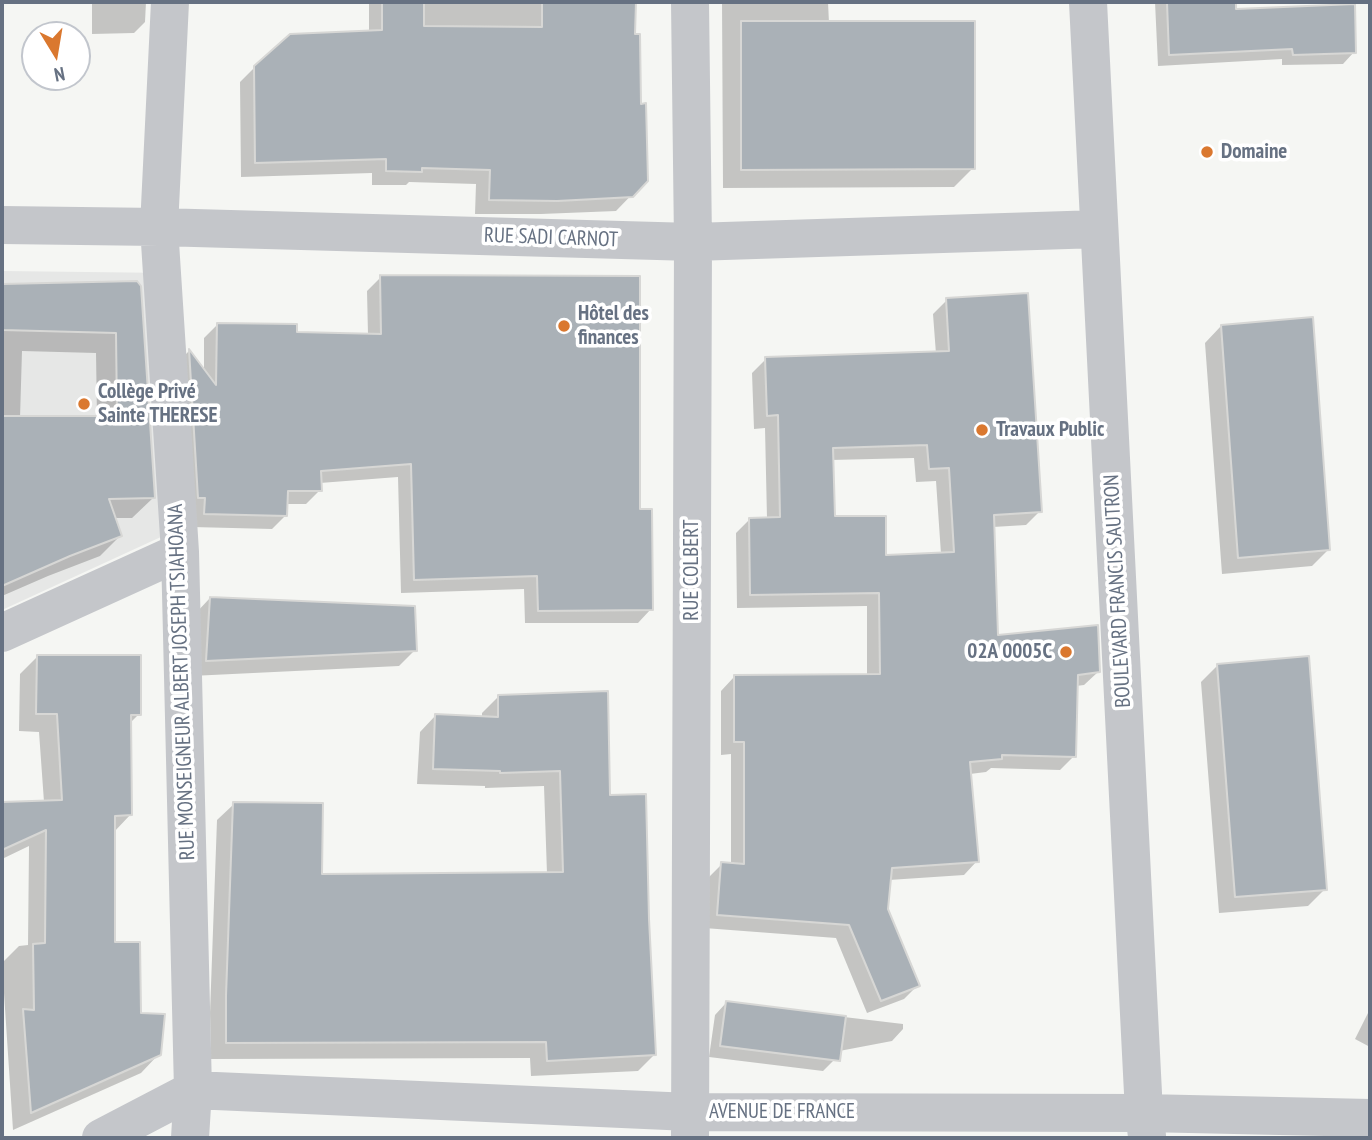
<!DOCTYPE html>
<html>
<head>
<meta charset="utf-8">
<style>
	body { margin:0 }
	#map { position:relative; width:1372px; height:1140px; overflow:hidden; background:#f5f6f3; font-family:"PT Sans Narrow",sans-serif }
	canvas { display:block }
	.frame { position:absolute; inset:0; border:4px solid #667182; pointer-events:none }
	.north { position:absolute; left:21px; top:21px; width:70px; height:70px; box-sizing:border-box; background:#fff; border:2px solid #c2c6cd; border-radius:50%; rotate:169deg; font-size:19px; font-weight:700; line-height:28px; text-align:center; color:#667182 }
	.north::after { content:''; display:block; margin:auto; width:24px; height:32px; background:#da782f; clip-path:polygon(50% 0,100% 100%,50% 72%,0 100%) }
</style>
</head>
<body>
<div id="map">
<canvas width="1372" height="1140"></canvas>
<div class="frame"></div>
<div class="north">N</div>
</div>
<script>
const ctx = document.querySelector('canvas').getContext('2d');
ctx.lineJoin = 'round';
function fillPath(path, color) { ctx.fillStyle = color; ctx.fill(path, 'evenodd'); }
const poly = rows => new Path2D(rows.map(r => 'M' + r).join(''));
function trace(path, color, width, dash) { ctx.strokeStyle = color; ctx.lineWidth = width; ctx.lineCap = dash ? 'butt' : 'round'; ctx.setLineDash(dash || []); ctx.stroke(path); }
function write(font, color, halo, rows, align = 'center') {
  ctx.font = font + ' "PT Sans Narrow",sans-serif'; ctx.lineWidth = 7; ctx.setLineDash([]); ctx.textBaseline = 'middle'; ctx.strokeStyle = halo; ctx.fillStyle = color; for (const [text, x, y, turn = 0] of rows) {
    ctx.save(); ctx.translate(x, y); ctx.rotate((+turn || 0) * Math.PI / 180); ctx.textAlign = isNaN(turn) ? turn : align; if (halo) ctx.strokeText(text, 0, 0); ctx.fillText(text, 0, 0); ctx.restore();
  }
}
const built = poly([
	[2,271,171,273,163,536,2,610]
]);
const shadow = poly([
	[92,2,146,2,145,22,134,33,92,34],
	[369,2,634,2,633,36,646,180,616,211,541,214,475,214,476,184,409,182,406,185,372,185,372,173,241,177,240,82,255,67,369,32],
	[722,2,828,2,829,23,973,168,954,187,723,188],
	[1155,2,1234,2,1234,11,1354,52,1343,64,1282,65,1282,59,1158,66],
	[381,277,638,511,651,609,638,623,525,623,524,589,401,593,398,477,320,483,320,490,306,504,286,504,286,515,272,529,192,527,176,364,189,351,204,371,204,338,218,324,295,334,368,335,367,291],
	[136,282,153,498,132,518,114,518,120,536,100,556,48,576,2,596,2,516,76,483,2,484,2,286],
	[22,351,96,353,97,418,20,418],
	[947,300,1040,511,1026,525,993,527,997,637,1098,672,1084,685,1076,686,1074,756,1060,770,991,768,986,772,970,774,977,861,964,875,889,880,887,909,918,985,904,999,867,1013,836,938,704,928,708,878,722,864,731,865,731,754,721,755,721,691,734,677,867,676,867,606,737,608,736,533,749,520,767,519,765,428,754,429,752,373,766,359,936,354,933,314],
	[914,458,916,482,936,481,941,554,885,557,833,518,831,460],
	[1221,326,1329,549,1312,566,1222,574,1205,343],
	[210,598,415,650,399,666,191,676,194,615],
	[38,656,139,714,129,724,131,814,114,832,113,944,139,1015,159,1054,141,1073,13,1130,2,963,19,946,28,945,29,846,2,859,2,803,44,802,39,732,19,731,20,674],
	[1218,665,1325,889,1308,906,1219,913,1201,682],
	[498,697,609,797,654,1055,638,1071,531,1076,530,1058,211,1059,210,1013,217,820,234,804,320,876,547,874,544,786,485,788,485,786,417,784,420,732,436,715,482,718,482,713],
	[726,1003,903,1024,903,1029,892,1041,834,1052,834,1060,823,1071,709,1057,715,1015],
	[1370,1009,1370,1047,1355,1039]
]);
const building = poly([
	[382,2,424,2,424,26,542,27,542,2,636,2,635,34,640,34,641,104,646,103,648,181,633,197,557,201,489,200,490,170,422,168,422,172,386,171,386,159,255,163,254,66,290,34,382,30,382,2],
	[1167,2,1236,2,1236,9,1355,4,1356,53,1293,55,1292,49,1169,55,1167,2],
	[741,21,975,21,975,169,741,170,741,21],
	[380,275,640,276,640,509,652,509,653,610,538,611,537,576,414,580,411,464,321,471,322,491,288,491,287,516,204,514,205,498,198,498,189,349,216,385,217,323,297,324,297,332,381,334,380,275],
	[137,281,141,286,155,498,109,499,122,536,70,556,2,586,2,416,117,416,116,333,2,330,2,284,137,281],
	[1028,293,1042,512,994,515,998,635,1098,625,1100,672,1078,675,1076,757,1002,755,1002,759,970,762,979,862,892,868,888,909,920,986,881,1001,849,925,717,915,721,862,744,864,744,742,734,742,734,675,880,674,879,593,750,595,749,518,780,517,778,415,767,416,765,357,949,351,946,298,1028,293],
	[927,445,929,469,949,468,954,552,886,555,886,516,835,516,833,448,927,445],
	[1313,317,1330,550,1238,558,1221,325,1313,317],
	[210,597,415,606,417,651,206,661,210,597],
	[37,655,141,655,141,715,131,715,132,815,115,816,115,942,140,942,141,1013,165,1014,161,1055,31,1113,23,1009,34,1010,33,944,45,943,46,830,2,850,2,802,62,800,57,714,36,714,37,655],
	[1309,656,1327,890,1235,897,1217,664,1309,656],
	[608,691,610,795,646,794,649,919,656,1055,547,1061,546,1042,226,1043,226,996,233,802,323,803,322,874,563,872,560,771,500,773,500,771,433,769,435,714,498,717,498,695,608,691],
	[726,1001,846,1016,840,1061,720,1046,726,1001]
]);
const minor = poly([
	[170,2,159,227,180,552,193,1090,190,1138],
	[690,2,693,242,690,1137],
	[1088,2,1144,1113,1147,1136],
	[2,225,159,227,693,242,1099,229],
	[2,633,180,552],
	[101,1138,193,1090,690,1112,1144,1113,1370,1118]
]);
const markers = [
	[1207,152,7,"#da782f"],
	[564,326,7,"#da782f"],
	[84,404,7,"#da782f"],
	[982,430,7,"#da782f"],
	[1066,652,7,"#da782f"]
];
const poiNames = [
	["Domaine",1221,152],
	["Hôtel des",578,314],
	["finances",578,338],
	["Collège Privé",98,392],
	["Sainte THERESE",98,416],
	["Travaux Public",996,430],
	["02A 0005C",1052,652,"right"]
];
const streetNames = [
	["RUE SADI CARNOT",551,238,2],
	["RUE COLBERT",692,570,-90],
	["BOULEVARD FRANCIS SAUTRON",1118,591,-93],
	["RUE MONSEIGNEUR ALBERT JOSEPH TSIAHOANA",182,682,-92],
	["AVENUE DE FRANCE",782,1112]
];
fillPath(built, '#e6e7e6');
fillPath(shadow, '#0003');
fillPath(building, '#aab1b7');
trace(building, '#d7d7d5', 2);
trace(minor, '#c4c6ca', 38);
for (const [x, y, r, color] of markers) { const dot = new Path2D(); dot.arc(x, y, r, 0, 2 * Math.PI); ctx.fillStyle = color; ctx.fill(dot); trace(dot, '#fff', 2.5); }
write('bold 21px', '#667182', '#fff', poiNames, 'left');
write('21px', '#667182', '#fff', streetNames);
</script>
</body>
</html>
